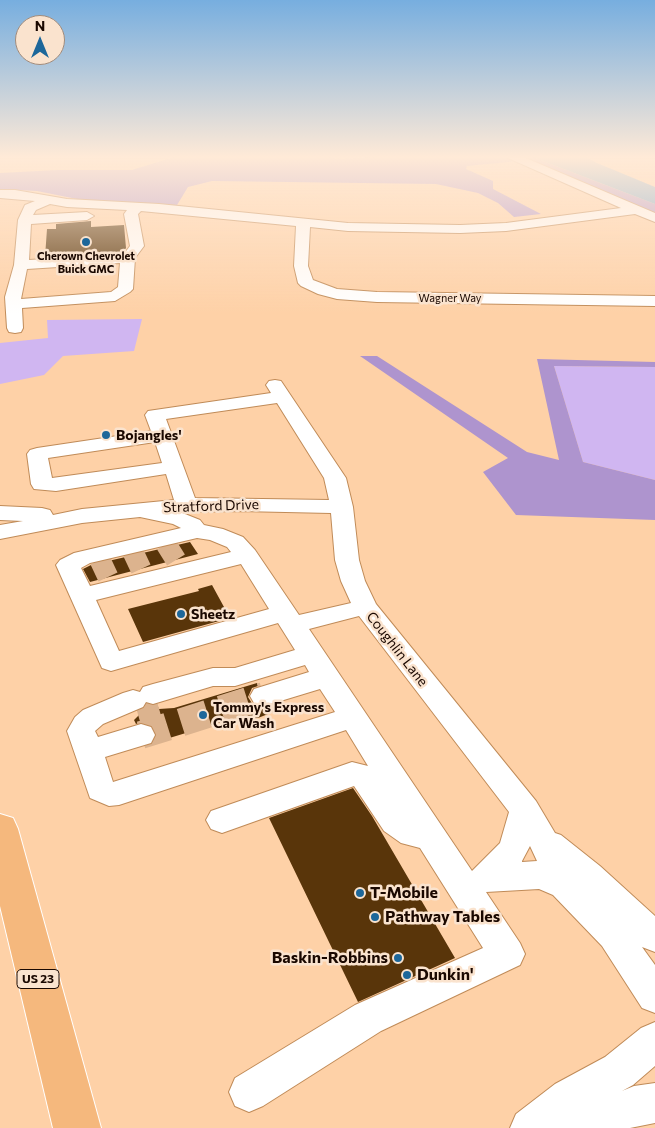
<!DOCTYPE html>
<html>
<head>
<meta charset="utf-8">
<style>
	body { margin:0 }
	#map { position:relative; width:655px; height:1128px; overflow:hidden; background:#fed1a7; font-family:Commissioner,sans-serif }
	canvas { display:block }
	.north { position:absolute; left:15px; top:15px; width:50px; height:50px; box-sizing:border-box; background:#fae3ce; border:1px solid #a08b7c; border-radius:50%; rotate:0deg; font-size:14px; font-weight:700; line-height:20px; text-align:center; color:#1a0800 }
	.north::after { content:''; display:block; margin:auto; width:18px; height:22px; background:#1d679a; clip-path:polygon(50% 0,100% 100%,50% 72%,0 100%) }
</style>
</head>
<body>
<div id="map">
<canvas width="655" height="1128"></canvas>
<div class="north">N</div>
</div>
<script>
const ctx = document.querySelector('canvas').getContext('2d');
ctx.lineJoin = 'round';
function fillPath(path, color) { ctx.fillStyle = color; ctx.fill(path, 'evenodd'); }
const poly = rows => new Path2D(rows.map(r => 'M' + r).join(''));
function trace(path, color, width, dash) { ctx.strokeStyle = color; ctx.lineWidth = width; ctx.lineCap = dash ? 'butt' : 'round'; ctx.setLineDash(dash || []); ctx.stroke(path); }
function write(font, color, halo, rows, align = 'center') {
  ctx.font = font + ' Commissioner,sans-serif'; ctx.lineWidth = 5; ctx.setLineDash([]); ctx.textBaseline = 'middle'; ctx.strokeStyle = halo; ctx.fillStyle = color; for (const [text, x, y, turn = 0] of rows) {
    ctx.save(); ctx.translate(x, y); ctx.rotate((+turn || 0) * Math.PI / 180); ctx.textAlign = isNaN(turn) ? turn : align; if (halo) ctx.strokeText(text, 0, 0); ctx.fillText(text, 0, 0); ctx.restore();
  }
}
const green = poly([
	[142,319,134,351,63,356,44,375,0,384,0,343,48,338,47,320],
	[554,366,655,367,655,480,583,462]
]);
const forest = poly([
	[177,156,324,156,337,159,397,156,505,156,518,161,467,166,466,169,493,181,493,189,541,214,514,217,498,203,478,193,436,184,212,181,188,187,177,205,82,200,37,191,0,189,0,173,57,170,132,170],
	[519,156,530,156,655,204,655,213],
	[360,356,377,356,527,452,559,460,537,359,655,362,655,367,554,366,583,462,655,480,655,520,516,515,483,472,508,458]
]);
const water = poly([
	[530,156,584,156,597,163,655,187,655,204]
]);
const building = poly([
	[91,221,91,227,124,225,126,248,123,252,45,257,47,229,56,229,56,224],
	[190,542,198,554,90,582,83,569,91,565],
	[212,585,230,618,143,642,128,609,199,591,198,589],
	[257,683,258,686,252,688,248,697,253,705,263,708,270,706,273,712,258,718,247,719,245,715,153,743,157,734,153,726,142,722,136,724,134,720,139,715,138,711,144,709,147,704,157,705,159,709,174,708],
	[353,788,372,816,455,958,358,1002,269,818]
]);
const minorTunnelFar1 = poly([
	[166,544,176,560],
	[133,552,141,569],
	[100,560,108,577]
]);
const minorTunnel = poly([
	[137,711,158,705],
	[141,735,264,696]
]);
const minor = poly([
	[506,156,521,156,655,213,655,222,635,214,506,231,460,233,348,231,310,227,308,266,313,280,337,289,377,292,655,296,655,306,377,302,337,299,318,294,301,286,298,283,294,266,296,226,141,211,138,214,144,246,135,258,133,289,130,292,115,301,22,308,23,328,21,332,15,333,9,332,7,328,5,297,14,265,18,220,25,205,35,201,0,198,0,190,15,190,67,199,159,204,348,223,460,225,506,223,621,208,508,158,506,156],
	[50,204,67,207,127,210,124,214,130,246,124,254,29,260,31,224,87,220,94,216,87,212,33,215,36,210,50,204],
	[120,263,118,287,111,292,21,299,27,269,120,263],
	[275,380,281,381,346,478,353,507,359,560,365,581,376,604,536,801,555,833,561,835,600,866,655,916,655,952,642,947,655,965,655,1013,642,1008,602,946,553,895,539,889,486,892,520,943,525,954,520,965,381,1031,263,1106,249,1112,235,1106,229,1092,235,1078,355,1005,483,948,420,848,401,843,384,831,354,786,222,833,211,829,206,820,211,811,352,762,368,766,346,730,119,805,109,806,90,798,67,731,75,717,83,710,123,693,133,690,140,692,143,687,153,684,213,668,235,668,295,650,278,623,111,671,102,668,56,565,60,560,74,553,181,528,173,524,140,517,82,523,0,539,0,525,23,521,0,520,0,506,42,508,50,510,53,515,82,509,174,500,166,474,56,491,34,489,31,484,27,454,30,450,37,448,151,431,145,415,148,411,271,393,266,385,269,381,275,380],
	[277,403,324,478,329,500,195,498,166,419,277,403],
	[155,442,162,463,52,478,48,458,155,442],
	[240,511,331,513,335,560,341,581,351,603,299,615,255,550,243,537,223,529,204,525,200,520,180,512,240,511],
	[197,538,210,540,227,547,231,552,90,586,81,568,90,563,197,538],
	[241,564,269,609,119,651,96,600,241,564],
	[359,616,509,812,500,843,472,871,309,629,359,616],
	[305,665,309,672,254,689,250,696,254,703,264,706,320,689,335,712,113,782,105,757,151,743,155,735,151,727,141,724,98,737,95,731,103,724,143,707,146,702,153,704,213,686,235,686,305,665],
	[530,846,537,861,522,862,522,861,530,846],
	[655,1022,655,1066,633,1085,622,1091,634,1086,655,1083,655,1123,630,1128,510,1128,516,1114,555,1084,605,1057,641,1028,655,1022]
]);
const highway = poly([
	[0,814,13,818,18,829,101,1128,53,1128,0,906,0,814]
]);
const markers = [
	[86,242,5,"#1d679a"],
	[106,435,5,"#1d679a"],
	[181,614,5,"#1d679a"],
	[203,715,5,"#1d679a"],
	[360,893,5,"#1d679a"],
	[375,917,5,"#1d679a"],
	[398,958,5,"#1d679a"],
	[407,975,5,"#1d679a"]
];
const farPoinames = [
	["Cherown Chevrolet",86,256],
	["Buick GMC",86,269]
];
const farStreetnames = [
	["Wagner Way",450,298]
];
const shields = [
	[38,979,42]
];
const shieldNames = [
	["US 23",38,979]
];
const poiNames = [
	["Bojangles'",116,435],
	["Sheetz",191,614],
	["Tommy's Express",213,707],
	["Car Wash",213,723]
];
const streetNames = [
	["Stratford Drive",211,506,-2],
	["Coughlin Lane",397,649,52]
];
const nearPoinames = [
	["T-Mobile",370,893],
	["Pathway Tables",385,917],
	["Baskin-Robbins",388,958,"right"],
	["Dunkin'",417,975]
];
fillPath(green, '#d0b6f1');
fillPath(forest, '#ae94ce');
fillPath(water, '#6ea4d1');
fillPath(building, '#59350a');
trace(minorTunnelFar1, '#dcb38e', 21, [21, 11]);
trace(minorTunnel, '#dcb38e', 28, [28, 14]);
trace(minor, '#c08b58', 2);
trace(highway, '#fff', 2);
fillPath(minor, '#fff');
fillPath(highway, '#f5b87d');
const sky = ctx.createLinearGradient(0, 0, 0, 314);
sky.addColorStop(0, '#77aedf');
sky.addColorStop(0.5, '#ffead7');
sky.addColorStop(1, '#ffead700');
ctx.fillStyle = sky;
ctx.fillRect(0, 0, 655, 314);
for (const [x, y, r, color] of markers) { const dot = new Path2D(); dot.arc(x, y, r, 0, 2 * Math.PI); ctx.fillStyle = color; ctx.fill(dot); trace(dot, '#fae3ce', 2); }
write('bold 11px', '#1a0800', '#fae3ce', farPoinames);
write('11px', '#1a0800', '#fae3ce', farStreetnames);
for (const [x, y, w] of shields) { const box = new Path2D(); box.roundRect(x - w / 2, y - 9.5, w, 19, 4); ctx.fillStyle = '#fae3ce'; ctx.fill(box); trace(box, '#1a0800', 1); }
write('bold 12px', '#1a0800', null, shieldNames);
write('bold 14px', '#1a0800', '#fae3ce', poiNames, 'left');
write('14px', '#1a0800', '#fae3ce', streetNames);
write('bold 16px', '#1a0800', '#fae3ce', nearPoinames, 'left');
</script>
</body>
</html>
